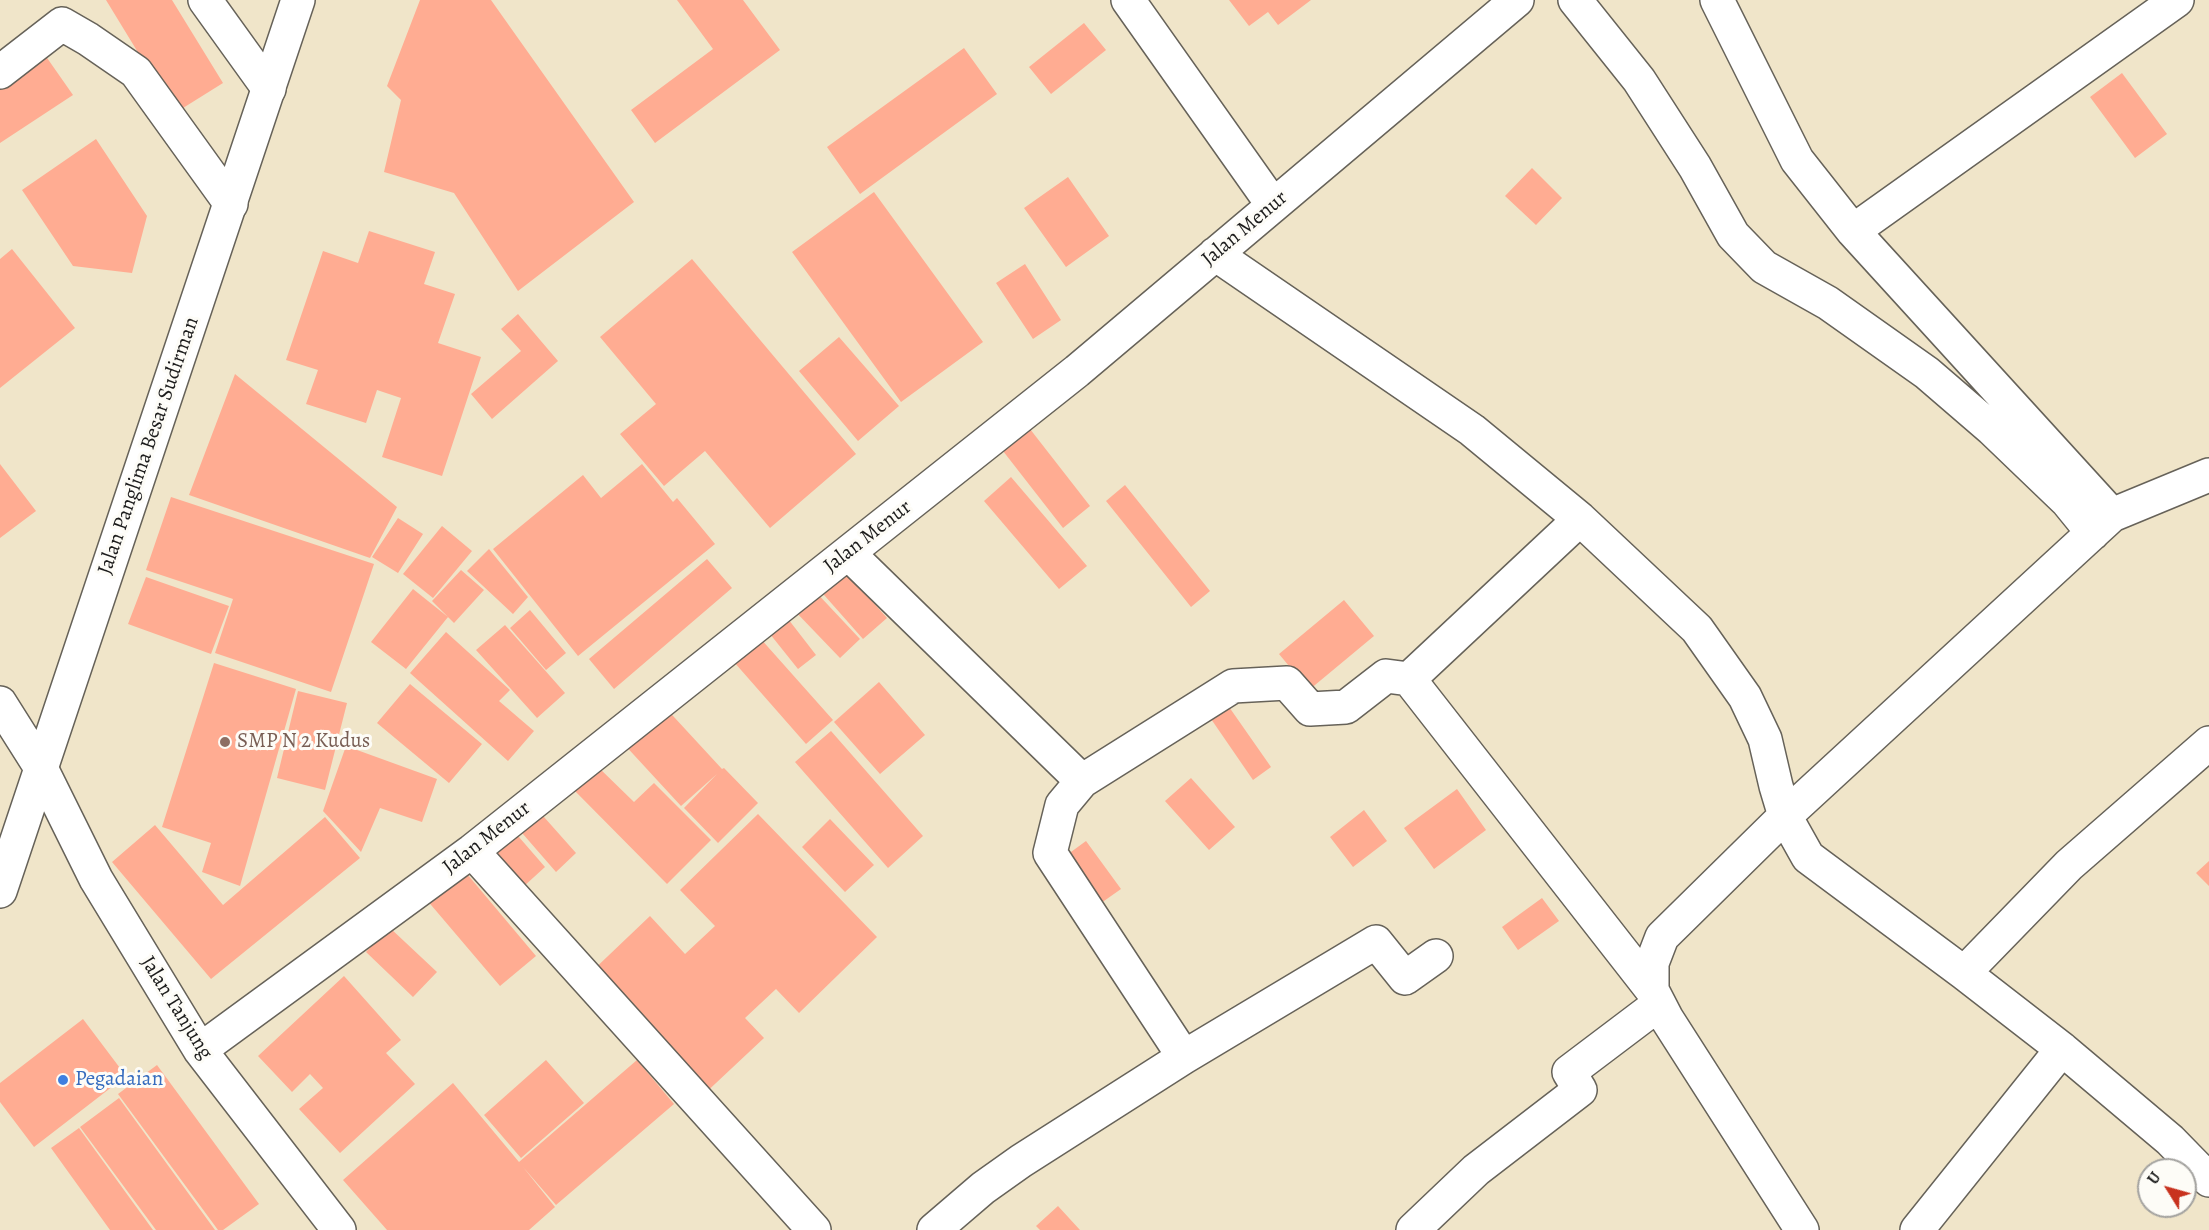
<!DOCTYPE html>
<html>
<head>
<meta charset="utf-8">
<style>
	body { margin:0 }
	#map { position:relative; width:2209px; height:1230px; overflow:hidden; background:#f0e5c9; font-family:Alegreya,serif }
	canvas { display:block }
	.north { position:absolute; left:2137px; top:1158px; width:60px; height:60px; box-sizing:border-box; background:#fdfcf7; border:2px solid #a3a29f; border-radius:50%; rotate:307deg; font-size:16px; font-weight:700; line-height:24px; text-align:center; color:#1c1c1c }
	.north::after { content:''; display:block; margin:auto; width:21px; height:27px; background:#c8321e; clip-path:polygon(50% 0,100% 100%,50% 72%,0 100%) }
</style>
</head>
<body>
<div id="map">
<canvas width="2209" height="1230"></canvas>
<div class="north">U</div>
</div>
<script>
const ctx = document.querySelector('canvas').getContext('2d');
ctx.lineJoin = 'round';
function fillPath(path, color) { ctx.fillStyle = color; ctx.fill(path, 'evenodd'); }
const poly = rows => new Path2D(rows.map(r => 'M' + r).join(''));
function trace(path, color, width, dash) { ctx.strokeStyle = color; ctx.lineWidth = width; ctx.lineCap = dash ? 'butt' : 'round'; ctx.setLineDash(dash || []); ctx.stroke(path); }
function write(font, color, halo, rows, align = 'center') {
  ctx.font = font + ' Alegreya,serif'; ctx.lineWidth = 6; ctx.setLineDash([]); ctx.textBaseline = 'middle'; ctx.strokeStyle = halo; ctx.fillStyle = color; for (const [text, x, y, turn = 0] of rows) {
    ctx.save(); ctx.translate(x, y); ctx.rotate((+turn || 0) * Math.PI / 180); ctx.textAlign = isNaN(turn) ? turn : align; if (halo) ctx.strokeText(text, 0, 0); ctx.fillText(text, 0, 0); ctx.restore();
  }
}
const building = poly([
	[106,0,172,0,223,83,175,113],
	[420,0,491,0,634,202,518,291,454,193,384,172,401,100,387,86],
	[677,0,743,0,780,50,655,143,631,110,713,49],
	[1229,0,1311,0,1278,25,1268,12,1249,26],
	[1084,23,1106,50,1051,94,1029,67],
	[38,45,73,95,0,143,0,75],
	[964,48,997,94,860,194,827,147],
	[2122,73,2167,134,2135,158,2090,97],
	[96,139,147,216,132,273,73,266,22,190],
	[1532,168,1562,198,1536,225,1505,196],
	[1068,177,1109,236,1066,267,1024,208],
	[874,192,983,342,901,402,792,252],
	[369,231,435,252,424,284,455,294,438,343,481,357,442,476,382,457,401,398,377,390,366,423,306,404,318,370,286,360,323,251,358,263],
	[12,249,75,328,0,388,0,259],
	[692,259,856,454,770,528,705,451,664,486,620,434,656,404,600,337],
	[1025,264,1061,320,1033,339,996,283],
	[518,314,558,361,492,419,471,394,521,351,501,329],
	[839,337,899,406,858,441,799,371],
	[235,374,397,507,370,558,189,495],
	[1023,420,1090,506,1063,528,996,442],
	[0,464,36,511,0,538],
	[642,464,673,502,677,498,715,544,578,656,493,549,583,475,601,498],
	[1011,477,1087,566,1059,589,984,501],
	[1125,485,1210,591,1191,607,1106,501],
	[171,497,374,564,331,692,215,653,233,599,146,570],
	[398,518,423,534,398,573,372,557],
	[442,526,472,551,433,598,403,574],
	[489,549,528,597,513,614,467,571],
	[707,559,732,588,614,689,589,659],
	[841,566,887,618,863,639,817,587],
	[461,570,484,590,454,623,432,601],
	[146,577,229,606,211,654,128,624],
	[413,589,448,617,406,669,371,642],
	[813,589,860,639,840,658,792,608],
	[1344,600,1374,636,1309,690,1279,654],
	[530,610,566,653,546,670,510,628],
	[785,615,816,655,798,669,766,629],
	[505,625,565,693,537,718,476,650],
	[446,632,510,690,499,701,534,731,508,761,410,673],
	[760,638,833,720,806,744,734,662],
	[214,663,296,689,240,886,202,872,211,843,162,827],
	[879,682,925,735,880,774,834,722],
	[410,684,482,744,449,783,377,723],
	[298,691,347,703,325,790,277,778],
	[662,704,722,769,724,768,758,803,718,843,684,808,717,774,681,806,622,742],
	[1227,704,1271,767,1253,780,1209,716],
	[831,731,923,836,888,868,795,762],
	[346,746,437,779,422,822,380,808,361,852,323,811],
	[596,765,634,802,654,783,711,840,667,884,572,788],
	[1191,778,1235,827,1209,850,1165,801],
	[1457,789,1486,830,1434,869,1404,828],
	[536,808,576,853,556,872,516,826],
	[1364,810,1387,841,1353,867,1330,837],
	[758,814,877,937,799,1013,776,989,745,1018,764,1038,700,1098,587,976,650,916,685,954,715,926,680,890],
	[325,817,360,858,211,979,112,862,155,825,223,905],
	[830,819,874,865,845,892,802,847],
	[512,829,545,867,523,887,481,856],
	[1086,841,1121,889,1094,908,1060,860],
	[2209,861,2209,886,2196,873],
	[462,868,536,956,500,986,426,899],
	[1542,898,1559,921,1518,950,1502,927],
	[389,927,437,972,413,997,366,952],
	[344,976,401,1040,386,1053,415,1084,340,1153,299,1109,323,1088,310,1074,292,1092,258,1056],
	[83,1019,126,1076,34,1147,0,1102,0,1083],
	[546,1060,584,1103,521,1158,484,1115],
	[637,1060,674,1104,556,1205,523,1167,555,1207,529,1230,387,1230,343,1180,453,1083,519,1162],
	[157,1065,259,1204,223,1230,218,1230,118,1094],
	[119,1098,215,1230,156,1230,80,1127],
	[79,1128,153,1230,110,1230,51,1148],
	[1058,1206,1080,1230,1040,1230,1036,1226]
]);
const minor = poly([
	[205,0,269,89],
	[1128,0,1273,205],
	[1575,0,1639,80,1695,167,1733,235,1764,267,1828,303,1927,373,1992,429,2067,501,2093,533],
	[1717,0,1797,160,1853,231,2112,515,2209,475],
	[0,72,62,24,88,39,136,72,231,204],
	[1853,231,2177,0],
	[1215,254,1472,430,1580,519,1697,629,1745,697,1765,739,1776,786,1785,816,1808,857,1964,973,2062,1049,2170,1140,2209,1180],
	[848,553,1082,781,1233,686,1287,683,1310,709,1346,707,1386,676,1409,679,1580,519],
	[1409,679,1652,990],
	[41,768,96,879,200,1050,339,1230],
	[472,851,814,1230],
	[1964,973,2069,865,2209,743],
	[200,1050,472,851,1077,371,1517,0],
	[1184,1057,1376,942,1405,978,1436,956],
	[934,1230,983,1188,1021,1161,1184,1057,1050,853,1062,805,1082,781],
	[1413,1230,1476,1170,1580,1090,1569,1072,1659,1004],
	[1802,1230,1667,1019,1652,990,1652,963,1662,937,1785,816,2112,515],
	[1917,1230,2062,1049]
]);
const major = poly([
	[0,703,41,768],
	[0,891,298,0]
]);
const markers = [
	[225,742,6,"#8d6e63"],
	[63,1080,6,"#3f7fe0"]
];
const streetNames = [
	["Jalan Menur",1245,229,-40],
	["Jalan Panglima Besar Sudirman",149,446,-71],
	["Jalan Menur",868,537,-38],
	["Jalan Menur",487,838,-38],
	["Jalan Tanjung",176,1008,58]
];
const educationNames = [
	["SMP N 2 Kudus",237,742]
];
const shopNames = [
	["Pegadaian",75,1080]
];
fillPath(building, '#ffac92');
trace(minor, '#666259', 36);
trace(major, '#666259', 36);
trace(minor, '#fff', 33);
trace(major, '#fff', 33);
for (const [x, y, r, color] of markers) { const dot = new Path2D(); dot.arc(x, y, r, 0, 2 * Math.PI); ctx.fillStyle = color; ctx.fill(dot); trace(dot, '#fdfcf7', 2); }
write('21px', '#1c1c1c', '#fdfcf7', streetNames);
write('21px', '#785e54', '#fdfcf7', educationNames, 'left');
write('21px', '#366cbe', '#fdfcf7', shopNames, 'left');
</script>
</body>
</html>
